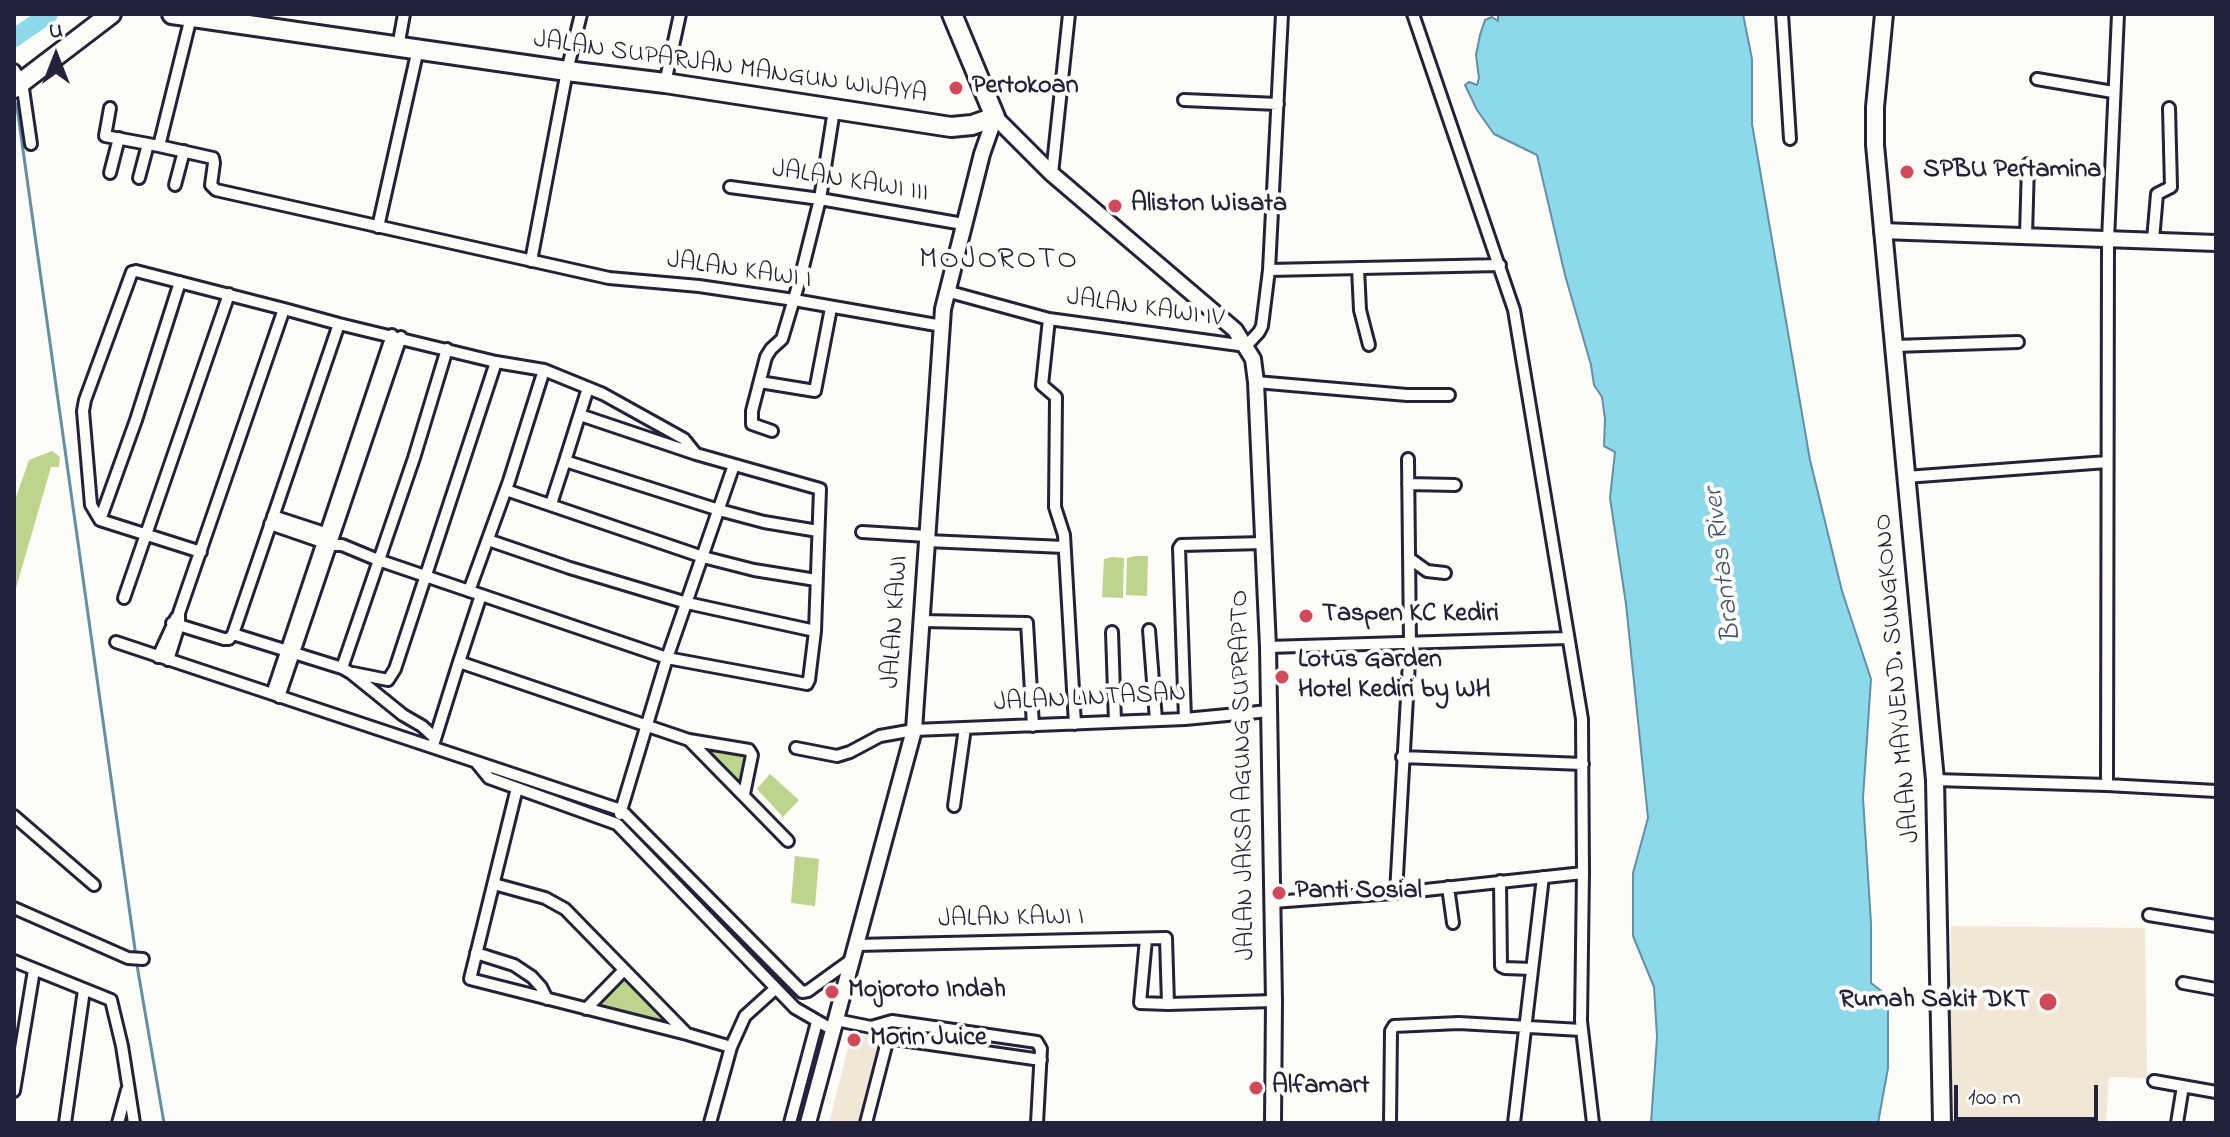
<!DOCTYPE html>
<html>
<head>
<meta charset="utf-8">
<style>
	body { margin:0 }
	#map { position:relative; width:2230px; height:1137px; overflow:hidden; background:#fdfcf7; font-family:"Indie Flower",sans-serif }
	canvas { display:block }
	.frame { position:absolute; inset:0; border:16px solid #22223b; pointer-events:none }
	.north { position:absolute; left:16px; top:16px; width:80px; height:80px; -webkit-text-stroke:6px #fdfcf7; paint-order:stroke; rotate:0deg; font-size:22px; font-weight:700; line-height:32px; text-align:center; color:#22223b }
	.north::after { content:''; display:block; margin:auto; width:28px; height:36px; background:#22223b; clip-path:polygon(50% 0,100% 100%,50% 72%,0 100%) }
	.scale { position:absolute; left:1954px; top:1085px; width:144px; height:36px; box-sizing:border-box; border:4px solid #22223b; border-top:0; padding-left:10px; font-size:24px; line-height:28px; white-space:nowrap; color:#22223b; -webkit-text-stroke:6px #fdfcf7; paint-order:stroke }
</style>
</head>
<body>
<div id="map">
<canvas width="2230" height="1137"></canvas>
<div class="frame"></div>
<div class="north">U</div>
<div class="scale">100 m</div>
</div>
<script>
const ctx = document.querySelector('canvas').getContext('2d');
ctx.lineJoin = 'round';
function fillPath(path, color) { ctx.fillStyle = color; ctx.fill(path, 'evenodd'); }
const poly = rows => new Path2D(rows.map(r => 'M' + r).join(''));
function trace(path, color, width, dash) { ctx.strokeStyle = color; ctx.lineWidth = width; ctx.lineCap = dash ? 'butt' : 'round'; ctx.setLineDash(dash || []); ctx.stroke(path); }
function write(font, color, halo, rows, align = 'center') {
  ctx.font = font + ' "Indie Flower",sans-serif'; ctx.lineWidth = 8; ctx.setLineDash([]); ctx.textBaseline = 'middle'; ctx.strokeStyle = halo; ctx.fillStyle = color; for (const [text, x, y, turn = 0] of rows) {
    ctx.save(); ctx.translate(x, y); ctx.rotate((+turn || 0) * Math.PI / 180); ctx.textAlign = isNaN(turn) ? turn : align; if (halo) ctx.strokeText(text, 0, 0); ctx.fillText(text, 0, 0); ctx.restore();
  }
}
const built = poly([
	[1951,926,2145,928,2147,1078,2109,1077,2106,1123,1948,1123],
	[852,1032,883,1041,861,1123,829,1123]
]);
const green = poly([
	[52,451,60,457,59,467,51,467,14,595,14,503,29,460],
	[1136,556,1148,556,1147,596,1126,595,1127,558],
	[1112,557,1124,558,1123,598,1102,597,1104,559],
	[698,745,748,755,742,787],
	[770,774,799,800,783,817,757,789],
	[795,856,819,859,815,906,791,903],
	[624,978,672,1025,597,1003]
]);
const water = poly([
	[1498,14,1743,14,1752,59,1752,124,1810,460,1842,591,1871,679,1863,798,1871,923,1871,983,1888,996,1888,1068,1878,1123,1651,1123,1657,1037,1654,987,1633,936,1633,873,1648,818,1626,604,1610,498,1615,452,1604,446,1605,419,1602,397,1594,385,1591,365,1565,275,1537,155,1494,134,1477,110,1465,85,1469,82,1477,85,1479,78,1476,55,1480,35,1485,20,1492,17,1498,21,1498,14]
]);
const stream = poly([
	[14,101,17,107,138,971,164,1123]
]);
const river = poly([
	[14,38,49,14]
]);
const street = poly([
	[1413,14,1514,310,1582,719,1583,873,1581,1021,1593,1123],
	[1782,14,1790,139],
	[191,17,159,146,213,158,214,163,211,185,216,190,609,278,699,286,794,300,942,326],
	[398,47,404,14],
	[14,70,22,82,31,144],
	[2037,79,2113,92],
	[665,83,680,14],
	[1184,100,1278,104],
	[110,108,105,136,159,146],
	[110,173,119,138],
	[1052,174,1069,14],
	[139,178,148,144],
	[175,185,184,151],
	[730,187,820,199,963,224],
	[378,227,418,49],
	[2026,236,2028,164],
	[2153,240,2157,194,2171,187,2169,108],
	[531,261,567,71,581,14],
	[1358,268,1360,310,1369,345],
	[1269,270,1500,265],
	[180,282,136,420,100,520,201,552],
	[946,291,1049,319,1246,346,1259,332,1262,326,1269,270,1282,14],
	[284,309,339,324],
	[1049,319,1042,385,1056,397,1055,507,1064,535,1075,724],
	[1894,346,2018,342],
	[760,382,815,391,831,308],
	[1256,382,1407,395,1449,395],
	[588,388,565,461,719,510,764,522,818,531],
	[772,431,752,424,752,411,766,357,771,349,782,339,800,279,820,199,834,110],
	[1906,477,2107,462],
	[1408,484,1455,485],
	[506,490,703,557,754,570,816,580],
	[551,504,565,461],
	[273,516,328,534],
	[100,520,91,505,83,411,85,400,132,272,136,271,284,309,179,613,179,625,168,660],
	[270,524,331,545,342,545,378,560,667,658,807,684,809,680,815,631,820,489,696,454,580,415],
	[862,532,927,536],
	[488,540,570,568,687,603,815,631],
	[927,541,1064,547],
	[1409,558,1427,571,1445,573],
	[469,591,509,481,544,370],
	[124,598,229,294],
	[921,621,1027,623,1033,726],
	[172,623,224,639,229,639,233,634],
	[1149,630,1156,720],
	[1112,632,1115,722],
	[116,642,621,810,802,992,808,991,851,960],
	[1268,647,1568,638],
	[158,657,176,618],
	[459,662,481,595],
	[342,668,414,458,447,349],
	[353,673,388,680,395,669,496,362],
	[272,694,392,335],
	[279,697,401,337],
	[1185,719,1179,548,1181,545,1264,543],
	[435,738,422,726,403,715,351,673,342,668,233,634,339,324,496,362,544,370,603,394,684,439,696,454],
	[689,740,788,841],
	[434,742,459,662,689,740,749,750,752,755,744,794],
	[796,748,837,756,850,752,880,736,914,730,1185,719,1269,711],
	[1402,757,1583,764],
	[476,762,489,778,617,824,795,1008,833,1030],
	[1935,780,2107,785,2108,240,2118,14],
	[2107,785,2216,791],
	[517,788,470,979,687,1034,731,1047,710,1123],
	[954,806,965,728],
	[620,814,667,658,734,465],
	[14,816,94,885],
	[1500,881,1501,966,1505,968,1532,969],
	[494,884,545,898,565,909,687,1034],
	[1448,887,1453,923],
	[1396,893,1410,644,1408,459],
	[1273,902,1407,892,1583,873],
	[14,908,128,958,143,959],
	[2149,915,2216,926],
	[1146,939,1140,1003,1168,1004],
	[856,945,1166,938,1168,1004,1274,1001],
	[476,953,514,965,532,977,541,987,547,999],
	[14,961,111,1000,122,1046,134,1123],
	[2183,983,2216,989],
	[586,1009,624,970],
	[836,1020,871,1027,888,1038,1041,1060],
	[871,1027,892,1021,1037,1042,1041,1049,1037,1123],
	[731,1047,745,1016,776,988],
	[2154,1081,2216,1092],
	[14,1091,34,970],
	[65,1123,84,990],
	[118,1123,127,1090],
	[790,1123,817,1022],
	[866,1123,889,1034],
	[1390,1123,1391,1031,1394,1026,1459,1023,1581,1030],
	[1514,1123,1543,877],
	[2177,1123,2183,1086]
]);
const secondary = poly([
	[1882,231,2216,243],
	[808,1123,914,730,943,309,982,154,995,117,1052,174,1235,330,1253,359,1256,382,1268,647,1274,1001,1273,1123]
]);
const primary = poly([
	[1884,14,1875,107,1875,145,1935,780,1942,1123]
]);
const highway = poly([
	[172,14,567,71,665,83,951,127,972,125,995,117,952,14],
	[14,88,111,14]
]);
const markers = [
	[956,88,8,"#d1495b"],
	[1907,172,8,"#d1495b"],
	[1115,206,8,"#d1495b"],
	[1306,616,8,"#d1495b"],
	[1282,677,8,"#d1495b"],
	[1279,893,8,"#d1495b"],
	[832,992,8,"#d1495b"],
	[2048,1002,10,"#d1495b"],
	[854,1040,8,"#d1495b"],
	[1256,1088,8,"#d1495b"]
];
const streetNames = [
	["JALAN SUPARJAN MANGUN WIJAYA",730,69,8],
	["JALAN KAWI III",850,183,9],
	["JALAN KAWI I",739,272,8],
	["JALAN KAWI IV",1145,310,8],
	["JALAN KAWI",897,622,-86],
	["JALAN MAYJEND. SUNGKONO",1899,678,-95],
	["JALAN LINTASAN",1090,700,-3],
	["JALAN JAKSA AGUNG SUPRAPTO",1245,775,-91],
	["JALAN KAWI I",1011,920,-1]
];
const poiNames = [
	["Pertokoan",972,88],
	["SPBU Pertamina",1923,172],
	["Aliston Wisata",1131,206],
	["Taspen KC Kediri",1322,616],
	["Lotus Garden",1298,662],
	["Hotel Kediri by WH",1298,692],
	["Panti Sosial",1295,893],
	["Mojoroto Indah",848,992],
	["Rumah Sakit DKT",2030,1002,"right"],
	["Morin Juice",870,1040],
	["Alfamart",1272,1088]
];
const waterNames = [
	["Brantas River",1725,565,-97]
];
const quarterNames = [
	["MOJOROTO",999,262]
];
fillPath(built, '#f2e6d7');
fillPath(green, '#bcd48b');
fillPath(water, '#8cd9eb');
trace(water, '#6290a5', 2);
trace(stream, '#6290a5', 3);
trace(river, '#8cd9eb', 18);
trace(street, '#22223b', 16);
trace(secondary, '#22223b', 20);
trace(primary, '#22223b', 22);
trace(highway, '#22223b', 24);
trace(street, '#fdfcf7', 10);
trace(secondary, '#fdfcf7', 14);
trace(primary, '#fdfcf7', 16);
trace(highway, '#fdfcf7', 18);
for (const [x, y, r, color] of markers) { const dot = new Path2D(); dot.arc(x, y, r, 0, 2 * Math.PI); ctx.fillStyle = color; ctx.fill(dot); trace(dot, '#fdfcf7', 3); }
write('26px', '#22223b', '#fdfcf7', streetNames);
write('bold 26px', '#22223b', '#fdfcf7', poiNames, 'left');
write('italic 28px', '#425970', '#fdfcf7', waterNames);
ctx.letterSpacing = '2px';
write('30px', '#22223b', '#fdfcf7', quarterNames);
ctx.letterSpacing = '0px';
</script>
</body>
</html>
